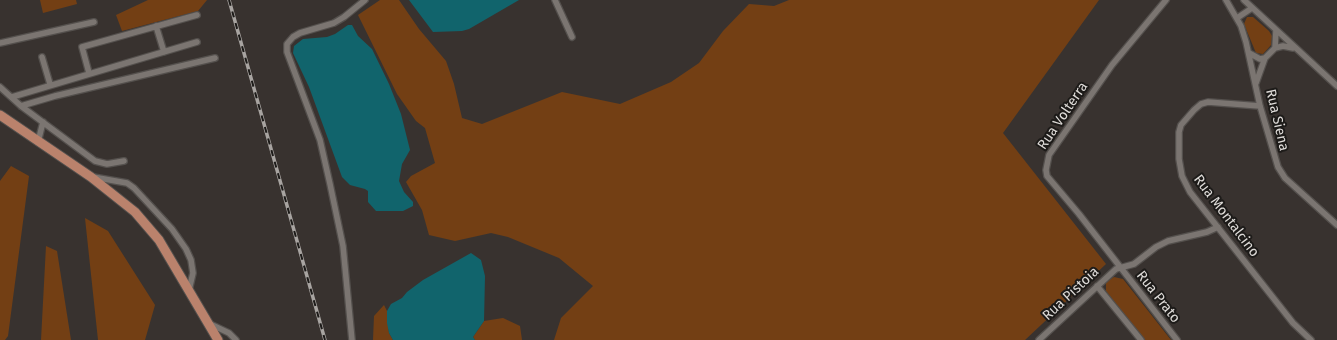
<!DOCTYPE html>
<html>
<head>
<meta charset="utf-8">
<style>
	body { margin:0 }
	canvas { display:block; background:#38322f }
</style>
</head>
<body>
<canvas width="1337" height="340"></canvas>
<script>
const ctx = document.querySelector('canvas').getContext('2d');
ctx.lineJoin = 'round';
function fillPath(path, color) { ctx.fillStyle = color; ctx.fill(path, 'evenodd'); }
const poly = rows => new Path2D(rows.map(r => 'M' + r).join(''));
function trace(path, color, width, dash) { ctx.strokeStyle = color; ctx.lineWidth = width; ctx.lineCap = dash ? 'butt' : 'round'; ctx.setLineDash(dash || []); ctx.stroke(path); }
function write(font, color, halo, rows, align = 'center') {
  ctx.font = font + ' "Fira Sans",sans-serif'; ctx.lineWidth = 4; ctx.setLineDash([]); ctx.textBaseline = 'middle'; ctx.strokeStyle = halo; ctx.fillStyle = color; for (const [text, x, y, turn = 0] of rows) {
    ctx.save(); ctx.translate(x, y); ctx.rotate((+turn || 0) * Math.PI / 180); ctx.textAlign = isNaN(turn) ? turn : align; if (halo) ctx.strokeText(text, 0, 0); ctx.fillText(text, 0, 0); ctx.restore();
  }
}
const green = poly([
	[40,0,76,0,77,4,43,13],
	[148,0,207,0,198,11,122,31,116,15],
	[380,0,399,0,419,29,446,61,454,84,462,118,482,124,562,92,620,104,671,82,699,63,723,31,749,4,774,6,789,0,1099,0,1003,133,1106,264,1025,340,554,340,561,318,593,286,559,258,508,237,491,233,455,241,429,235,422,210,406,182,411,176,435,163,425,128,416,121,397,94,358,15],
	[1247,17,1253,17,1269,31,1272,36,1271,45,1263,54,1256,53,1244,24],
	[11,166,29,176,8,336,5,340,0,340,0,181],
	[85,218,108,231,155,305,145,340,98,340],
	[46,246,57,251,71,340,41,340],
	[1114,277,1123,279,1171,340,1144,340,1106,291,1106,282],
	[384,305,387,311,389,333,393,340,373,340,374,316],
	[503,318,520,326,522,340,475,340,473,337,484,321]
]);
const water = poly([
	[409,0,519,0,469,29,462,31,433,32],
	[348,25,352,25,358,36,372,49,389,84,401,114,410,150,402,164,399,181,404,192,413,202,413,206,403,211,376,211,368,202,368,191,365,189,350,185,342,177,309,87,293,53,294,46,303,39,327,37,335,34],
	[471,253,481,260,485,276,484,321,473,337,475,340,393,340,389,333,387,323,387,311,391,304,402,298,407,292,423,280]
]);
const minor = poly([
	[555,0,572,37],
	[1166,0,1112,65,1049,155,1046,170,1047,176,1079,214,1177,340],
	[1226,0,1241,26,1246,42,1260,106,1278,167,1285,178,1337,225],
	[1244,0,1337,86],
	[1237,18,1252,8],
	[156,26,164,52],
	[0,43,94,22],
	[1275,48,1283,46,1293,48],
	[1249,53,1260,59,1265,58],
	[42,57,50,84],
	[89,73,82,47,197,15],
	[1256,83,1265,58,1275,48,1276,30],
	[0,87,21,106,95,161,107,164,124,161],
	[12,97,197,42],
	[21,106,55,96,215,58],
	[1260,106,1208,102,1201,104,1194,110,1181,125,1179,132,1179,159,1182,176,1190,192,1293,323,1311,340],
	[38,142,43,122],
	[93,177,127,183,134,188,172,229,186,249,191,260,193,273,189,290],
	[1097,286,1141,340],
	[208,323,229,333,236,340],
	[352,340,343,246,330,184,320,140,287,52,287,44,293,37,300,33,334,23,344,17,365,0],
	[1039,340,1116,269,1134,264,1156,247,1168,241,1207,232,1218,227]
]);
const primary = poly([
	[0,115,91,177,135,212,159,240,218,340]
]);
const rail = poly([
	[229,0,325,340]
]);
const streetNames = [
	["Rua Volterra",1063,116,-56],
	["Rua Siena",1277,120,77],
	["Rua Montalcino",1226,216,53],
	["Rua Pistoia",1071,294,-43],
	["Rua Prato",1158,297,52]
];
fillPath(green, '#733f14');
fillPath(water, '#11646c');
trace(minor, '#54504d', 8);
trace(primary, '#54504d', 11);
trace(minor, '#7b7571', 5.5);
trace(primary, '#ba826c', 9);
trace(rail, '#a8a4a1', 3.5);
trace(rail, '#1d1b19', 2, [6]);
write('14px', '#dedbd8', '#1d1b19', streetNames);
</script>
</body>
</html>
